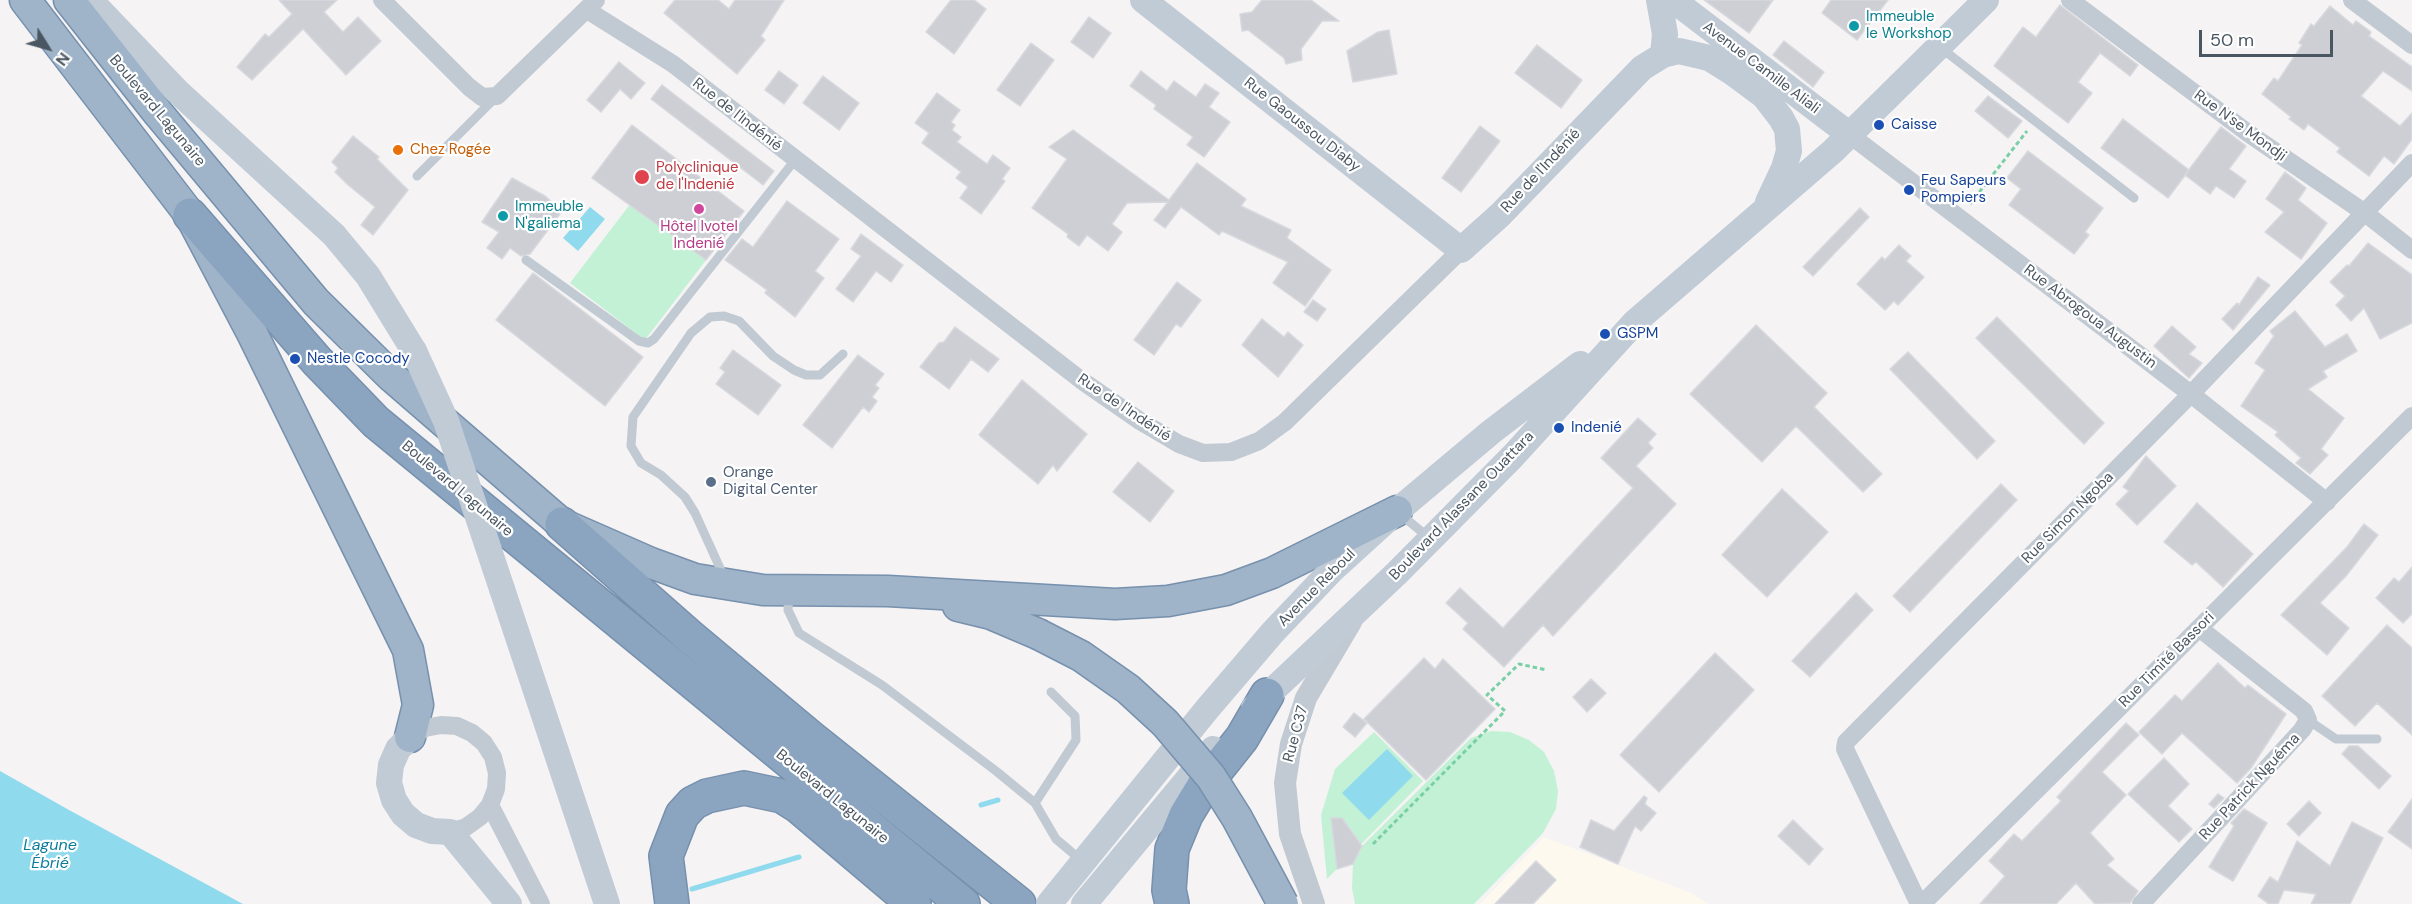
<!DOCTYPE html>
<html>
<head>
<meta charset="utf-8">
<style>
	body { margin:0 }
	#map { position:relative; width:2412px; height:904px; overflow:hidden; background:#f5f3f3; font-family:"DM Sans",sans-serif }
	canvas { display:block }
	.north { position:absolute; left:18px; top:18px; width:60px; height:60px; -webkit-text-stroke:4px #fff; paint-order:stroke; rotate:127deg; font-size:16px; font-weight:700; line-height:24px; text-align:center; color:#4a5661 }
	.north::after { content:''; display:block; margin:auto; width:21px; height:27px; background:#4a5661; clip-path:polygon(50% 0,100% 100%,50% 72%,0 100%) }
	.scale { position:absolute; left:2199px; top:30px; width:134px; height:27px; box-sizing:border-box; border:3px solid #4a5661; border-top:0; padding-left:8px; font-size:18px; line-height:21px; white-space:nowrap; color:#4a5661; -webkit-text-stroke:4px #fff; paint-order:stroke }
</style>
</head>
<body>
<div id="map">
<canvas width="2412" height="904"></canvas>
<div class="north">N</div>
<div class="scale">50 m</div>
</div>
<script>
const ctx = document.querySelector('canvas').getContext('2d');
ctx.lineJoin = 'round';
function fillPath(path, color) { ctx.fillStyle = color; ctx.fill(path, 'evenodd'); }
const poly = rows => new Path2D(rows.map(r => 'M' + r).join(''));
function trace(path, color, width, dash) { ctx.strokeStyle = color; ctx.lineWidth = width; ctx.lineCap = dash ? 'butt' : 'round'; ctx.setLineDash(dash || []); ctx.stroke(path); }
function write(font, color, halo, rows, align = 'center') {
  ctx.font = font + ' "DM Sans",sans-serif'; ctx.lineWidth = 4.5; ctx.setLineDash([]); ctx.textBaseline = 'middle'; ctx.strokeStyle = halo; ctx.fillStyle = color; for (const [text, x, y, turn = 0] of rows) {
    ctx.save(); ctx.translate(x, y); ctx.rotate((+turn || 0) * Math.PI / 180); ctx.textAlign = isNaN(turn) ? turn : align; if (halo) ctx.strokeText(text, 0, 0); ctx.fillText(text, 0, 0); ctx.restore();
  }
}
const commercial = poly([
	[1544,837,1691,893,1708,904,1480,904]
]);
const green = poly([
	[631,203,706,260,645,340,570,283],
	[1491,731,1510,732,1529,740,1544,752,1554,771,1558,791,1556,809,1543,833,1474,904,1355,904,1352,888,1353,864,1362,846,1471,738],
	[1374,732,1423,781,1327,879,1321,815,1335,769]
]);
const water = poly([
	[590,207,605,219,578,251,563,238],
	[1387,749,1413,776,1369,820,1342,793],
	[0,771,69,810,243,904,0,904]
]);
const stream = poly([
	[981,805,998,800],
	[692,889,799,857]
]);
const building = poly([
	[279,0,337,0,324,12,343,32,358,17,381,41,346,75,303,29,252,80,237,67,265,34,269,37,292,14,279,0],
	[675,0,718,0,729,9,735,0,784,0,761,36,765,40,737,74,664,13,675,0],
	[951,0,974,0,986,9,954,54,926,32,951,0],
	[1262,0,1311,0,1339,21,1322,21,1301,49,1302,60,1286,64,1284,58,1248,30,1242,31,1240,14,1252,12,1262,0],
	[1704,0,1773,0,1749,33,1704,0],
	[1831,0,1888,0,1857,40,1822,13,1831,0],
	[2060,5,2138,65,2130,76,2100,53,2078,82,2092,93,2068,123,1994,66,2023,27,2036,37,2060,5],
	[2330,6,2353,25,2356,21,2371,32,2369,36,2412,67,2412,91,2383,71,2361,96,2400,126,2412,113,2412,139,2394,164,2384,156,2369,176,2337,152,2340,148,2308,124,2304,130,2289,119,2291,117,2262,94,2274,78,2278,81,2302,45,2299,43,2311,24,2314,26,2330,6],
	[1089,17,1111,33,1093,58,1071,42,1089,17],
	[1389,30,1397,74,1353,82,1347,51,1378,32,1389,30],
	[1784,41,1824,72,1813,87,1773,55,1784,41],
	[1031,43,1054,60,1020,106,997,90,1031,43],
	[1537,45,1582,80,1561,108,1515,73,1537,45],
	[619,62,645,83,631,99,620,89,601,112,587,100,619,62],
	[779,71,798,85,784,104,765,90,779,71],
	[1141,71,1167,91,1174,81,1196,97,1205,84,1219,93,1209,107,1230,122,1204,157,1187,145,1193,137,1154,109,1156,105,1130,86,1141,71],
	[823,76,859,103,839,130,803,103,823,76],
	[662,85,774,171,763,185,651,99,662,85],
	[937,93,960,110,951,122,955,125,952,130,961,137,957,142,987,164,993,155,1010,168,1002,179,1005,181,981,214,960,198,968,187,956,178,961,172,922,143,929,133,915,123,937,93],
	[1988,96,2022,121,2008,138,1975,111,1988,96],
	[2123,119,2189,170,2168,198,2101,148,2123,119],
	[632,125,744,211,706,260,592,178,632,125],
	[1480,126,1500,141,1461,192,1442,178,1480,126],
	[2221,127,2246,146,2229,169,2246,181,2234,198,2216,186,2210,194,2185,175,2221,127],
	[1073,130,1169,200,1197,163,1246,199,1241,206,1291,230,1287,238,1331,270,1305,306,1273,283,1288,262,1222,231,1219,235,1181,207,1165,228,1154,220,1168,202,1127,203,1112,224,1122,232,1108,251,1087,235,1079,246,1067,237,1068,234,1032,208,1067,159,1049,147,1073,130],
	[353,136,379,157,377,159,408,190,373,235,361,225,375,207,347,184,335,172,338,168,332,162,353,136],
	[2028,151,2103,208,2085,232,2089,235,2074,254,2009,205,2021,189,2007,178,2028,151],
	[2285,172,2306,188,2298,200,2327,223,2301,259,2265,232,2284,212,2266,199,2285,172],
	[512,178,545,196,562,211,530,254,521,256,510,248,502,259,487,248,499,232,482,222,512,178],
	[787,201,839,239,815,271,824,278,795,317,765,293,767,290,725,260,742,239,753,247,787,201],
	[1860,208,1869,217,1813,276,1803,267,1860,208],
	[861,234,903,265,891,282,876,271,853,302,836,289,861,256,851,249,861,234],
	[2368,243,2412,275,2412,323,2380,339,2364,308,2351,321,2336,305,2345,296,2330,282,2347,265,2349,266,2368,243],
	[1899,245,1911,256,1906,261,1924,277,1898,305,1894,301,1885,310,1857,284,1882,257,1885,260,1899,245],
	[533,273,643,357,605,406,496,320,533,273],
	[2258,277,2270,285,2233,330,2222,319,2237,303,2239,305,2258,277],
	[1177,282,1201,300,1181,327,1176,324,1154,355,1134,340,1177,282],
	[1313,300,1326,309,1317,321,1304,312,1313,300],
	[2295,311,2325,347,2347,334,2357,351,2323,371,2327,377,2308,389,2344,418,2321,449,2328,455,2310,474,2296,463,2301,458,2275,435,2278,432,2241,406,2265,370,2255,363,2274,336,2270,331,2295,311],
	[1997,317,2104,423,2084,444,1976,338,1997,317],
	[1262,319,1284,337,1288,332,1303,345,1278,377,1242,345,1262,319],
	[1756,325,1827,393,1814,407,1882,474,1863,492,1796,426,1762,462,1690,394,1756,325],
	[2172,326,2196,347,2189,354,2202,363,2189,378,2154,346,2172,326],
	[955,327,999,359,988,372,971,359,949,389,920,367,939,343,944,342,955,327],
	[733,350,781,385,758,415,716,384,725,372,720,368,733,350],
	[1908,352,1995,441,1977,459,1890,369,1908,352],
	[858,355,884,374,875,385,879,388,872,397,877,401,869,412,863,407,832,448,803,425,858,355],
	[1022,380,1087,434,1057,471,1053,465,1038,484,979,435,1022,380],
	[1638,418,1656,434,1648,443,1653,448,1636,466,1676,504,1553,636,1543,625,1504,667,1463,629,1468,623,1446,603,1460,588,1503,628,1633,488,1601,458,1638,418],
	[2146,456,2176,486,2137,525,2116,504,2129,491,2123,487,2146,456],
	[1138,462,1174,491,1150,522,1113,492,1138,462],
	[2001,484,2017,500,1910,612,1893,596,2001,484],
	[1782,489,1828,532,1767,597,1722,555,1782,489],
	[2197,503,2253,554,2223,587,2196,562,2192,565,2164,542,2197,503],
	[2364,524,2378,535,2346,576,2320,603,2349,628,2327,655,2281,615,2347,547,2364,524],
	[2412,567,2412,614,2403,623,2376,598,2394,578,2399,582,2412,567],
	[1856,593,1873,610,1810,677,1792,661,1856,593],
	[2387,625,2412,648,2412,735,2377,703,2355,726,2322,696,2387,625],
	[1715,653,1754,690,1659,792,1620,755,1715,653],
	[1424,658,1435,669,1443,659,1495,709,1426,780,1364,719,1424,658],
	[2218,663,2245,688,2248,685,2286,714,2251,768,2237,783,2182,733,2162,754,2139,732,2175,695,2182,701,2218,663],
	[1591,679,1606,693,1587,712,1573,697,1591,679],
	[1354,713,1367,723,1355,737,1343,727,1354,713],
	[2126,723,2139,735,2102,772,2126,795,2090,833,2114,859,2107,865,2138,891,2130,903,2095,904,2076,883,2056,904,1980,904,2005,876,1989,861,2014,834,2022,841,2061,801,2057,797,2126,723],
	[2349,746,2358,746,2391,776,2379,789,2342,754,2349,746],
	[2164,758,2189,784,2168,806,2192,829,2179,842,2128,794,2164,758],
	[2218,794,2224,798,2214,808,2209,804,2218,794],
	[1644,796,1647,798,1645,804,1656,813,1641,831,1635,826,1618,864,1580,847,1591,820,1614,831,1644,796],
	[2412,799,2412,849,2388,832,2412,799],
	[2309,801,2321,813,2299,836,2287,824,2309,801],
	[2244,809,2267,823,2233,881,2209,867,2234,826,2231,823,2244,809],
	[1331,818,1342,818,1362,846,1353,864,1337,869,1331,818],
	[1793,820,1823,849,1809,865,1778,836,1793,820],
	[2352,822,2383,838,2350,904,2311,904,2316,894,2284,890,2278,904,2269,904,2258,896,2270,877,2278,882,2297,841,2330,866,2352,822],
	[1536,861,1556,880,1533,904,1495,904,1536,861]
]);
const path = poly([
	[1970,204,2027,131],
	[1373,844,1505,711,1487,695,1519,664,1547,670]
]);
const service = poly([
	[1941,48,2134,198],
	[417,176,496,97],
	[526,260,639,341,648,343,654,339,795,160],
	[1399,513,1428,537],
	[725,579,695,513,685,497,661,475,641,463,631,446,633,417,691,333,710,317,724,316,739,321,773,356,794,370,806,375,820,375,843,354],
	[789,594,788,610,799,633,882,685,996,771,1035,803,1056,839,1082,861],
	[2308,720,2336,739,2377,739],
	[1035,803,1076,740,1075,716,1051,692]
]);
const minor = poly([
	[382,0,469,87,482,97,497,96,596,0],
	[2070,0,2248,133,2365,213,2412,250],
	[2352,0,2412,45],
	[587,10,673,64,1081,380,1140,421,1179,444,1203,453,1231,452,1259,441,1285,422,1461,250],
	[1850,135,2191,394,2327,502],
	[410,737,425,728,441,725,457,726,472,733,484,743,493,757,497,773,496,789,490,805,480,817,466,827,450,832],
	[490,805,541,904],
	[1919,904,1845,749,1846,742,2191,394,2412,163],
	[1922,904,2412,416],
	[2141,904,2302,730,2308,720,2304,711,2199,628]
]);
const tertiary = poly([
	[1314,904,1290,834,1285,783,1291,744,1306,698,1351,622]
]);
const secondary = poly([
	[90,0,177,91,334,235,368,276,414,351],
	[1143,0,1461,250,1500,215,1642,68,1663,55,1679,51,1709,58,1733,73,1764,96,1781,118,1787,129,1789,151,1784,168,1768,202],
	[1659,0,1665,34,1663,55],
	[1673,0,1850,135],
	[502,589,607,904],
	[1254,708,1397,573,1513,456,1635,322,1833,151,1986,0],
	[410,737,398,749,391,765,389,783,394,800,403,814,416,825,432,831,450,832,509,904],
	[1049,904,1208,708,1273,632,1331,571,1397,511,1491,432,1580,364],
	[1084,904,1213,749]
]);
const trunk = poly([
	[25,0,190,215,251,331,408,650,418,705,410,737],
	[69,0,158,113,316,302,391,376,562,524,651,563,695,579,763,590,888,591,1115,604,1168,601,1226,590,1272,573,1397,511],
	[958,606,991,614,1038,634]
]);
const motorway = poly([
	[190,215,317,361,376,422,963,904],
	[562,524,688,635,810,737,1019,904],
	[672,904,666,856,682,815,693,803,707,796,744,788,782,796,798,806,914,904],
	[1172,904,1169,890,1172,849,1186,815,1203,787,1242,738,1267,695]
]);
const secondaryBridge = poly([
	[414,351,446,421,502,589]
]);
const trunkBridge = poly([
	[1038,634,1081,656,1128,689,1165,723,1211,777,1237,818,1283,904]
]);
const markers = [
	[1854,26,6,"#0f9aa8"],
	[1879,125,6,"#1a4fb4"],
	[398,150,6,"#e8710a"],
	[642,177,8,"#e0444e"],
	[1909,190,6,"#1a4fb4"],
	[699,209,6,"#d1479c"],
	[503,216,6,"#0f9aa8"],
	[1605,334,6,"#1a4fb4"],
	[295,359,6,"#1a4fb4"],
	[1559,428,6,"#1a4fb4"],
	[711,482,6,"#5c6f8a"]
];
const cultureNames = [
	["Immeuble",1866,17],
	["le Workshop",1866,34],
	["Immeuble",515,207],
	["N'galiema",515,224]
];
const streetNames = [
	["Avenue Camille Aliali",1761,68,37],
	["Boulevard Lagunaire",157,111,50],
	["Rue de l'Indénié",737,115,38],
	["Rue Gaoussou Diaby",1302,125,38],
	["Rue N'se Mondji",2240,126,36],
	["Rue de l'Indénié",1541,171,-47],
	["Rue Abrogoua Augustin",2090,317,37],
	["Rue de l'Indénié",1124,408,34],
	["Boulevard Lagunaire",457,489,40],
	["Boulevard Alassane Ouattara",1462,506,-46],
	["Rue Simon Ngoba",2068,518,-45],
	["Avenue Reboul",1317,588,-45],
	["Rue Timité Bassori",2167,660,-45],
	["Rue C37",1296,734,-75],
	["Rue Patrick Nguéma",2250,787,-47],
	["Boulevard Lagunaire",832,797,39]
];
const transitNames = [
	["Caisse",1891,125],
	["Feu Sapeurs",1921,181],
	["Pompiers",1921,198],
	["GSPM",1617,334],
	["Nestle Cocody",307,359],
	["Indenié",1571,428]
];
const foodNames = [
	["Chez Rogée",410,150]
];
const healthNames = [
	["Polyclinique",656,168],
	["de l'Indenié",656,185]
];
const hotelNames = [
	["Hôtel Ivotel",699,227],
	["Indenié",699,244]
];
const serviceNames = [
	["Orange",723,473],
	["Digital Center",723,490]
];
const waterNames = [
	["Lagune",50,846],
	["Ébrié",50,864]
];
fillPath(commercial, '#fdf9ef');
fillPath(green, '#c3f1d5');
fillPath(water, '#90daee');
trace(stream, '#90daee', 5);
fillPath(building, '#cdcfd5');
trace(building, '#d7d9de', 1.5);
trace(trunk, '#7690ad', 33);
trace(motorway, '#7690ad', 36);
trace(path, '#7ad0a6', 3, [4.5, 3]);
trace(service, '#c1cad2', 9);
trace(minor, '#c1cad2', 18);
trace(tertiary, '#c1cad2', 22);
trace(secondary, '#c1cbd6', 26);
trace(trunk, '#9fb4c9', 30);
trace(motorway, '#8ba5c1', 33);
trace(trunkBridge, '#7690ad', 33, []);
trace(secondaryBridge, '#c1cbd6', 26);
trace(trunkBridge, '#9fb4c9', 30);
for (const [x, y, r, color] of markers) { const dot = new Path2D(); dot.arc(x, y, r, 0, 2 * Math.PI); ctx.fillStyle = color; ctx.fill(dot); trace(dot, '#fff', 2); }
write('15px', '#0d838f', '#fff', cultureNames, 'left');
write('15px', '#4a5661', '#fff', streetNames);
write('15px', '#164399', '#fff', transitNames, 'left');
write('15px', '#c56008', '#fff', foodNames, 'left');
write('15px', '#be3a42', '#fff', healthNames, 'left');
write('15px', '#b23c85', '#fff', hotelNames);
write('15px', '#4e5e75', '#fff', serviceNames, 'left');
write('italic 16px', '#0c7c9b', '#fff', waterNames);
</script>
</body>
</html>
